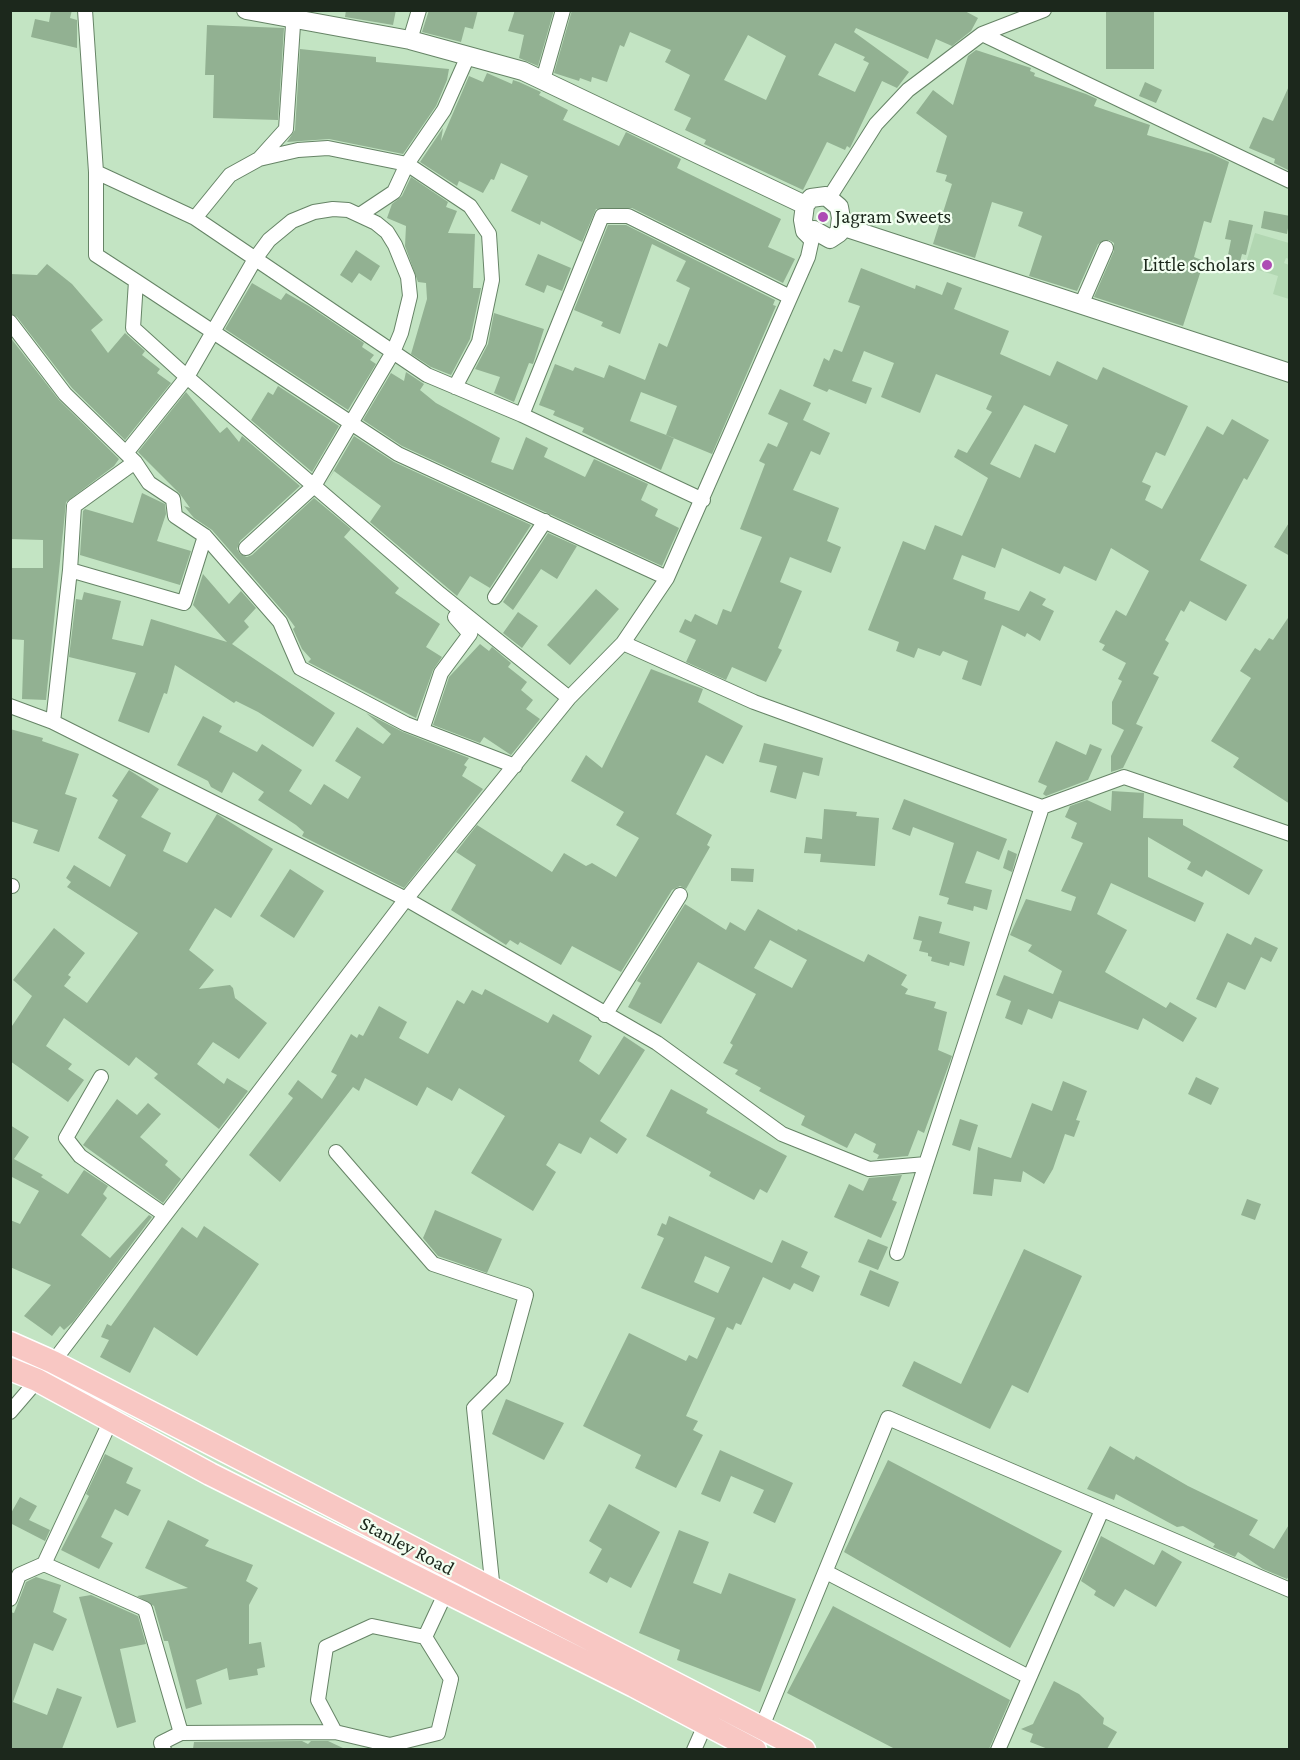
<!DOCTYPE html>
<html>
<head>
<meta charset="utf-8">
<style>
	body { margin:0 }
	#map { position:relative; width:1300px; height:1760px; overflow:hidden; background:#c3e4c3; font-family:"Crimson Pro",serif }
	canvas { display:block }
	.frame { position:absolute; inset:0; border:12px solid #1c281c; pointer-events:none }
</style>
</head>
<body>
<div id="map">
<canvas width="1300" height="1760"></canvas>
<div class="frame"></div>
</div>
<script>
const ctx = document.querySelector('canvas').getContext('2d');
ctx.lineJoin = 'round';
function fillPath(path, color) { ctx.fillStyle = color; ctx.fill(path, 'evenodd'); }
const poly = rows => new Path2D(rows.map(r => 'M' + r).join(''));
function trace(path, color, width, dash) { ctx.strokeStyle = color; ctx.lineWidth = width; ctx.lineCap = dash ? 'butt' : 'round'; ctx.setLineDash(dash || []); ctx.stroke(path); }
function write(font, color, halo, rows, align = 'center') {
  ctx.font = font + ' "Crimson Pro",serif'; ctx.lineWidth = 4.5; ctx.setLineDash([]); ctx.textBaseline = 'middle'; ctx.strokeStyle = halo; ctx.fillStyle = color; for (const [text, x, y, turn = 0] of rows) {
    ctx.save(); ctx.translate(x, y); ctx.rotate((+turn || 0) * Math.PI / 180); ctx.textAlign = isNaN(turn) ? turn : align; if (halo) ctx.strokeText(text, 0, 0); ctx.fillText(text, 0, 0); ctx.restore();
  }
}
const built = poly([
	[1255,233,1289,243,1289,259,1286,258,1284,263,1289,265,1289,299,1273,294,1278,276,1245,266]
]);
const building = poly([
	[51,10,72,10,70,18,77,20,77,48,31,37,35,19,49,22],
	[346,10,396,10,393,25,345,17],
	[429,10,478,10,473,29,465,27,461,42,422,32],
	[515,10,554,10,538,66,519,58,524,35,508,31],
	[572,10,963,10,978,18,971,31,952,46,936,39,928,59,856,28,854,32,909,72,897,88,882,81,850,148,847,146,845,150,827,142,803,190,704,144,706,140,685,130,691,118,674,110,690,75,665,62,671,50,630,32,624,47,620,45,607,82,592,77,591,82,580,78,579,81,554,73],
	[748,35,786,56,766,100,724,80],
	[835,43,865,57,863,60,869,63,855,92,818,75],
	[1106,10,1154,10,1154,69,1106,69],
	[207,25,284,28,278,120,213,118,214,75,205,75],
	[300,49,376,57,376,62,449,69,447,80,436,106,403,154,329,139,287,142,295,130],
	[976,50,1031,68,1030,71,1035,73,1034,76,1086,94,1097,99,1094,106,1150,125,1147,135,1212,154,1229,162,1211,223,1204,221,1194,257,1204,261,1183,326,1094,297,1114,251,1114,243,1109,240,1098,244,1077,291,1029,276,1042,236,1018,226,1023,212,992,202,975,258,933,244,952,184,945,181,947,175,936,172,947,136,916,113,933,90,953,105,968,56],
	[487,73,512,84,513,80,519,82,541,92,539,95,568,110,563,120,619,146,626,132,681,159,677,168,781,219,768,247,795,259,783,283,632,208,596,209,582,242,541,221,540,225,511,211,528,176,501,163,494,180,491,179,483,193,459,181,457,186,420,162,443,128,441,141,469,76,483,82],
	[1145,82,1162,90,1156,103,1139,96],
	[1290,84,1290,171,1274,163,1275,159,1249,148,1263,117,1273,121],
	[411,177,448,202,446,207,457,211,448,233,475,234,473,288,481,288,470,339,451,375,431,367,411,354,427,299,426,283,418,282,405,246,406,226,387,218,392,204,402,196],
	[1264,211,1290,216,1287,234,1261,228],
	[1229,220,1253,225,1246,255,1242,254,1237,273,1225,270,1231,240,1225,239],
	[608,225,626,225,775,300,773,305,776,306,712,454,666,435,677,406,641,392,630,421,674,438,661,470,582,432,584,428,553,415,555,411,539,405,555,364,573,371,575,367,604,378,609,365,645,380,659,343,667,347,690,288,676,281,686,261,652,244,620,334,601,326,603,322,574,310],
	[356,250,380,266,371,281,359,273,352,283,340,275],
	[538,254,571,268,562,291,547,285,544,293,525,285],
	[47,264,72,284,103,320,91,330,108,353,125,333,145,351,142,355,160,369,157,373,171,383,125,440,72,388,17,317,10,313,10,274,37,275],
	[861,268,915,289,916,285,942,295,947,282,962,288,954,309,1009,331,1000,354,1050,376,1057,361,1097,380,1103,367,1188,406,1165,456,1156,452,1142,482,1151,486,1145,500,1162,509,1207,426,1223,435,1232,419,1269,440,1247,480,1244,478,1200,560,1247,585,1226,621,1190,601,1184,612,1181,610,1165,640,1169,643,1153,674,1159,677,1136,724,1143,727,1123,768,1111,772,1111,756,1124,730,1112,724,1112,702,1122,681,1118,679,1126,663,1102,650,1105,645,1099,642,1116,610,1126,616,1149,571,1111,548,1096,581,1064,566,1060,574,1002,548,995,568,962,555,953,579,986,592,984,599,1019,611,1030,591,1046,599,1042,605,1054,611,1040,641,1027,633,1025,637,1002,625,981,686,962,679,968,661,943,651,940,656,918,648,914,658,896,651,899,642,868,630,903,541,925,550,935,525,962,536,988,478,954,457,958,449,967,453,992,412,986,409,992,396,936,374,920,413,881,397,894,363,864,351,852,381,872,388,866,404,829,389,827,392,813,386,824,358,829,361,834,349,842,352,860,306,848,302],
	[1024,405,1068,425,1055,453,1035,444,1020,478,990,464],
	[252,283,281,300,286,293,309,306,364,343,362,347,374,355,370,360,376,364,348,410,225,329],
	[494,313,544,329,533,364,529,363,514,402,494,393,500,377,475,369,488,344],
	[10,337,59,400,119,459,114,466,66,502,46,700,22,699,24,640,10,639,10,568,43,568,43,540,10,539],
	[406,372,424,384,420,390,436,403,500,438,491,462,513,470,526,437,548,448,544,457,585,477,594,459,648,484,641,500,658,509,655,516,679,528,662,566,402,446,363,420,391,373,404,381],
	[278,386,339,426,312,472,251,420,268,392,273,395],
	[780,389,811,403,803,420,830,433,820,455,811,451,793,490,839,508,827,541,841,547,831,573,790,557,780,582,802,591,778,648,782,650,766,682,732,667,726,680,686,662,696,640,679,632,685,619,691,622,695,614,717,625,723,609,731,612,762,537,740,529,765,464,759,461,768,443,777,447,788,423,768,414],
	[186,392,220,433,227,427,239,442,242,436,300,486,240,541,237,549,240,554,247,557,252,555,314,498,351,529,344,537,399,588,395,593,440,624,426,647,442,657,433,670,416,718,308,662,311,659,302,649,293,629,295,627,287,616,212,530,194,518,184,506,190,508,180,494,138,452],
	[354,436,394,462,531,525,490,588,470,576,457,596,370,522,381,506,334,471,326,484],
	[142,493,165,504,166,514,157,541,191,551,180,585,80,555,83,511,85,509,133,523],
	[1290,521,1290,556,1274,547],
	[548,533,577,546,557,579,541,569,513,610,503,602],
	[203,574,229,604,241,591,256,608,244,621,249,627,232,644,335,713,313,747,258,712,236,701,234,703,175,665,167,694,164,693,149,733,118,721,136,673,69,657,76,599,82,600,84,592,121,601,112,639,143,646,151,619,227,642,193,605],
	[596,589,619,609,570,665,547,645],
	[518,612,538,626,522,648,503,633],
	[1290,615,1290,804,1233,767,1239,758,1211,741,1251,678,1240,671,1255,648,1260,651,1269,638,1273,640],
	[480,644,489,651,492,647,511,663,508,667,527,682,521,690,533,700,526,709,540,719,511,755,484,737,480,743,433,725,449,677],
	[651,669,703,689,698,702,743,726,723,764,706,755,676,814,712,835,707,845,710,847,686,889,680,886,672,890,621,972,572,946,561,965,520,942,518,945,510,940,506,945,451,910,476,865,456,852,477,825,552,872,564,853,586,866,592,863,616,877,639,838,616,825,624,812,571,781,586,755,602,768],
	[366,713,403,732,469,758,464,765,467,767,462,776,483,789,404,888,302,836,304,832,296,825,258,800,264,792,233,772,222,793,211,787,208,781,177,765,203,716,222,726,219,732,257,752,262,744,302,770,289,791,311,805,324,784,348,799,361,777,335,761,357,727,383,744,391,734],
	[10,729,43,738,42,741,79,754,65,794,77,798,59,852,33,843,38,830,10,821],
	[1056,741,1086,755,1090,744,1102,749,1088,780,1046,796,1043,794,1047,786,1038,782],
	[764,743,823,758,819,776,803,772,796,799,770,792,777,766,759,762],
	[129,770,159,789,141,817,171,833,163,851,187,863,217,814,273,849,231,918,215,908,189,950,214,970,199,989,230,985,233,988,235,998,267,1023,239,1059,213,1042,197,1064,224,1084,227,1078,248,1091,219,1129,154,1078,158,1074,136,1057,129,1066,64,1018,46,1046,72,1064,68,1069,84,1080,68,1102,10,1061,10,1029,32,996,13,980,54,928,85,953,68,975,71,977,64,986,87,1003,138,933,67,887,71,882,66,878,74,865,110,887,126,855,98,838,118,800,112,796],
	[1112,791,1144,793,1143,818,1183,819,1183,825,1263,870,1249,895,1206,870,1202,877,1187,869,1191,862,1148,837,1148,877,1204,903,1195,922,1111,883,1097,914,1127,930,1105,972,1166,1008,1170,1002,1197,1018,1183,1042,1143,1018,1138,1030,1059,1001,1052,1019,1028,1009,1022,1025,1005,1018,1011,1001,996,995,1004,975,1053,994,1062,971,1028,951,1032,945,1010,935,1026,899,1071,911,1076,897,1061,891,1083,843,1071,838,1077,823,1065,817,1070,806,1087,800,1111,811],
	[904,799,1007,839,999,860,977,851,965,883,992,890,987,910,974,906,973,911,947,904,949,898,939,895,954,843,913,827,910,836,892,829],
	[824,809,857,812,856,816,879,818,875,866,820,862,821,854,804,853,806,837,822,839],
	[1008,850,1017,854,1012,872,1003,868],
	[731,868,754,869,753,882,731,881],
	[290,869,324,891,294,938,260,916],
	[685,904,726,930,730,922,745,931,758,909,797,931,798,929,864,962,868,954,907,975,901,985,908,989,905,994,936,1002,934,1008,947,1012,938,1050,952,1056,924,1133,918,1130,908,1156,877,1159,879,1155,873,1152,876,1144,855,1133,847,1148,801,1125,805,1116,759,1091,761,1088,735,1074,738,1070,723,1063,733,1045,730,1043,756,994,698,962,661,1024,628,1007,641,983,637,981],
	[770,940,807,960,792,988,754,968],
	[919,916,942,922,939,933,970,942,964,966,950,962,949,966,931,961,932,957,928,956,928,953,919,951,922,941,913,939],
	[1227,933,1251,945,1255,937,1278,948,1271,962,1261,957,1245,990,1228,982,1216,1008,1196,999],
	[485,989,548,1023,553,1014,592,1036,579,1061,599,1075,624,1036,645,1050,600,1121,627,1139,617,1154,590,1137,581,1154,559,1143,546,1165,556,1172,533,1211,471,1173,505,1116,459,1088,452,1101,427,1087,417,1106,365,1078,359,1091,353,1087,280,1182,249,1155,293,1098,288,1094,298,1080,322,1099,337,1075,331,1072,351,1034,357,1038,359,1034,363,1036,379,1006,407,1022,399,1038,428,1054,457,1000,464,1004,472,990,482,995],
	[1196,1077,1219,1088,1211,1105,1188,1094],
	[1063,1081,1087,1091,1076,1120,1080,1121,1074,1137,1065,1134,1053,1169,1044,1184,1023,1171,1021,1182,994,1179,992,1196,973,1194,978,1147,1011,1158,1032,1103,1052,1111],
	[671,1089,708,1109,706,1113,787,1156,767,1193,760,1189,754,1200,709,1176,711,1172,646,1136],
	[117,1099,137,1115,148,1103,161,1114,140,1137,168,1161,165,1165,181,1179,163,1203,83,1145],
	[960,1119,978,1125,970,1151,952,1145],
	[10,1125,29,1137,14,1159,43,1175,41,1177,68,1194,84,1170,108,1186,103,1194,107,1198,81,1235,110,1258,149,1215,152,1217,73,1322,64,1330,60,1326,52,1336,24,1316,51,1285,10,1267,10,1220,20,1224,39,1191,10,1176],
	[902,1175,892,1200,897,1202,881,1238,834,1217,849,1184,863,1191,869,1178],
	[1247,1199,1261,1204,1255,1220,1241,1215],
	[435,1210,502,1239,487,1273,438,1256,423,1238],
	[669,1216,772,1263,782,1240,808,1252,801,1267,820,1276,813,1292,794,1283,790,1290,763,1277,741,1325,736,1323,733,1330,727,1327,686,1416,698,1421,693,1430,703,1435,676,1488,635,1468,641,1455,583,1426,629,1333,686,1361,689,1355,697,1359,715,1318,641,1288,664,1238,657,1235,662,1223,666,1225],
	[705,1256,730,1267,718,1293,694,1282],
	[204,1226,259,1264,197,1356,154,1327,130,1373,100,1357,109,1340,101,1337,107,1324,111,1326,182,1227,197,1238],
	[868,1239,888,1247,878,1270,858,1262],
	[1024,1249,1082,1276,1028,1393,1012,1385,990,1429,902,1386,914,1361,961,1384],
	[870,1270,899,1282,889,1307,860,1295],
	[506,1399,564,1423,544,1460,492,1434],
	[1110,1446,1134,1460,1136,1456,1188,1486,1258,1520,1249,1535,1274,1549,1290,1523,1290,1574,1287,1579,1263,1569,1238,1552,1235,1557,1213,1547,1215,1544,1183,1526,1177,1527,1116,1494,1114,1500,1087,1489],
	[720,1450,793,1483,775,1523,753,1513,764,1490,731,1476,720,1502,701,1494],
	[105,1454,133,1468,126,1483,141,1490,128,1516,115,1509,101,1537,113,1543,99,1569,61,1550,89,1496,86,1494],
	[888,1460,1062,1551,1010,1648,844,1552],
	[20,1497,37,1506,29,1520,50,1530,45,1541,10,1523,10,1515],
	[609,1504,660,1532,631,1588,610,1577,607,1583,589,1573,602,1549,589,1541],
	[168,1520,209,1540,205,1546,253,1565,246,1581,258,1588,249,1605,249,1644,261,1642,265,1667,257,1669,258,1675,229,1680,227,1668,196,1680,202,1704,186,1709,168,1641,164,1641,154,1606,137,1596,188,1588,145,1568],
	[679,1530,709,1542,693,1583,721,1594,729,1573,796,1599,760,1692,677,1660,680,1650,639,1633],
	[1101,1536,1154,1565,1162,1550,1182,1562,1156,1607,1125,1589,1114,1607,1094,1595,1096,1591,1081,1581],
	[36,1577,61,1585,53,1612,67,1619,53,1651,34,1643,13,1702,47,1715,57,1688,82,1697,62,1749,10,1749,10,1612,14,1613,26,1582],
	[91,1595,138,1616,146,1644,120,1649,136,1722,117,1728,79,1597],
	[833,1606,1010,1700,989,1749,895,1749,787,1693],
	[1054,1681,1079,1694,1104,1718,1103,1724,1117,1732,1107,1749,1048,1749,1030,1742,1033,1734,1021,1729,1033,1724],
	[302,1741,308,1744,311,1741,328,1741,345,1749,193,1749,194,1742]
]);
const minor = poly([
	[85,10,96,172,96,255,136,281,133,328,187,377,440,594,569,698],
	[982,34,1290,181],
	[410,40,419,10],
	[543,80,563,10],
	[259,159,286,129,294,10],
	[96,172,195,218,427,375,522,415,703,500],
	[829,198,876,124,908,90,982,34,1044,10],
	[361,214,394,192,407,164,444,110,468,56],
	[195,218,230,175,259,159,298,150,328,148,407,164,470,206,489,234,492,280,479,342,455,387],
	[136,281,398,454,667,578],
	[1081,305,1106,248],
	[10,322,65,394,135,462,149,483,173,499,175,516,205,536,280,622,300,668,406,724,515,766],
	[522,415,602,216,628,216,790,297],
	[126,453,187,377,255,259,269,240,292,221,314,212,333,209,348,210,376,223,387,232,395,245,408,277,410,296,401,333,393,352,314,486,246,548],
	[70,570,74,506,135,462],
	[495,597,545,521],
	[623,643,754,702,1042,807,897,1253],
	[10,706,53,722,406,899,657,1043,782,1134,869,1169,926,1164],
	[53,722,70,570,184,603,205,536],
	[422,730,441,673,470,634,455,617],
	[1042,807,1124,777,1290,834],
	[10,886,12,886],
	[605,1015,680,895],
	[101,1077,66,1138,80,1156,165,1215],
	[336,1152,433,1264,526,1295,503,1379,474,1408,493,1591],
	[10,1412,53,1362,406,899,569,698,623,643,667,578,808,257,814,230],
	[111,1420,44,1564,145,1609,181,1733,335,1732,390,1745,438,1733,451,1679,425,1637,372,1626,326,1647,318,1700,335,1732],
	[826,1572,1029,1677],
	[10,1599,19,1575,44,1564],
	[425,1637,446,1592],
	[759,1734,888,1418,1290,1590],
	[164,1750,161,1743,181,1733],
	[694,1750,705,1725],
	[998,1750,1102,1510]
]);
const tertiary = poly([
	[246,10,410,40,523,71,805,205],
	[826,196,839,207,841,218,839,233,830,239,814,230,811,237,805,231,803,220,805,205,811,198,826,196],
	[841,226,1290,373]
]);
const primary = poly([
	[10,1343,53,1362,804,1750],
	[10,1369,37,1380,210,1474,634,1686,755,1750]
]);
const markers = [
	[823,217,6,"#ad4cb4"],
	[1267,265,6,"#ad4cb4"]
];
const poiNames = [
	["Jagram Sweets",835,217],
	["Little scholars",1255,265,"right"]
];
const streetNames = [
	["Stanley Road",407,1546,28]
];
fillPath(built, '#b2d7b2');
fillPath(building, '#92b192');
trace(minor, '#668466', 16);
trace(tertiary, '#668466', 20);
trace(primary, '#fff', 25);
trace(minor, '#fff', 14);
trace(tertiary, '#fff', 18);
trace(primary, '#f8c7c3', 22);
for (const [x, y, r, color] of markers) { const dot = new Path2D(); dot.arc(x, y, r, 0, 2 * Math.PI); ctx.fillStyle = color; ctx.fill(dot); trace(dot, '#f2fff1', 2); }
write('20px', '#1c281c', '#f2fff1', poiNames, 'left');
write('20px', '#1c281c', '#f2fff1', streetNames);
</script>
</body>
</html>
